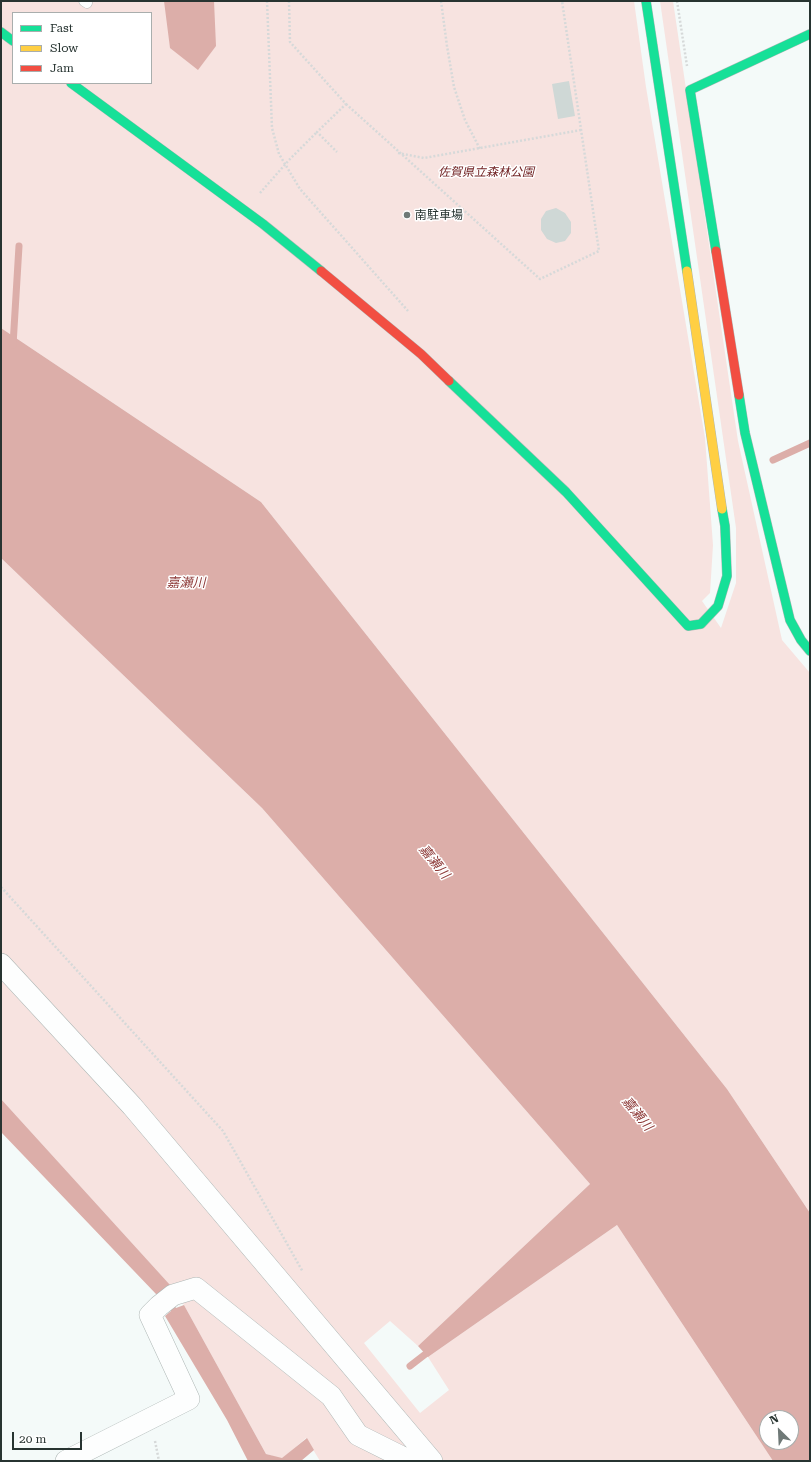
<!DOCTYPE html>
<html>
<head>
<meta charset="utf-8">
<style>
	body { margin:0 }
	#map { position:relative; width:811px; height:1462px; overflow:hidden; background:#f4faf9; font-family:"Roboto Serif",serif }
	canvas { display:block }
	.frame { position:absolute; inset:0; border:2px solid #273431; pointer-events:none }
	.legend { position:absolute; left:12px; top:12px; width:140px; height:72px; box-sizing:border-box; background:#fff; border:1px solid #a9aead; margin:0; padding:5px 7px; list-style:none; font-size:12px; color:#273431 }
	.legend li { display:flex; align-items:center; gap:8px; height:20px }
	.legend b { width:20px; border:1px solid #a9aead }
	.north { position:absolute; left:759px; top:1410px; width:40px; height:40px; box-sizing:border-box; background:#fff; border:1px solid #a9aead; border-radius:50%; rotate:336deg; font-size:11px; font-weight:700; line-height:16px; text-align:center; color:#273431 }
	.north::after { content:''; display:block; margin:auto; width:14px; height:18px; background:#6f7977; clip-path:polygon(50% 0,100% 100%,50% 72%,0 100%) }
	.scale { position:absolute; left:12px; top:1432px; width:70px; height:18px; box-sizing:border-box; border:2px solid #273431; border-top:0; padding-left:5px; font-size:12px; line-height:14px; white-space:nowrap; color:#273431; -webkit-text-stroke:3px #fff; paint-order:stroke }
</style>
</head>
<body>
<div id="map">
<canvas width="811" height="1462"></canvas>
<div class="frame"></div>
<ul class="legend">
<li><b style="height:5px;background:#16e098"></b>Fast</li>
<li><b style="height:5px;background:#ffcf43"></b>Slow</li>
<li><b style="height:5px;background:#f24e42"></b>Jam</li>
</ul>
<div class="north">N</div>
<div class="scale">20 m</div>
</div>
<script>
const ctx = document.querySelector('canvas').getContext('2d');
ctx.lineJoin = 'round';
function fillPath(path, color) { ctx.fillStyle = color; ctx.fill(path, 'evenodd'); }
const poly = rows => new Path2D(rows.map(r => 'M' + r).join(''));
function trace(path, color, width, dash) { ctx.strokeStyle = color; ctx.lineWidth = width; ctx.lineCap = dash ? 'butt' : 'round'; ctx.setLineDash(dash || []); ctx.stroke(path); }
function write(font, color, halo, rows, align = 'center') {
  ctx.font = font + ' "Roboto Serif","Noto Sans JP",serif'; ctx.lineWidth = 3; ctx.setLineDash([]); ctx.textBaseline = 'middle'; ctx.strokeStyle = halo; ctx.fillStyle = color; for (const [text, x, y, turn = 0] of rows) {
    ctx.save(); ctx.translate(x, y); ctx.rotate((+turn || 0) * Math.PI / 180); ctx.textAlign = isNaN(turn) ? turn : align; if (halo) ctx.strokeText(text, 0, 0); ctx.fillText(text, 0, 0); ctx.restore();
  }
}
const green = poly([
	[1,1,634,1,646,87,705,438,713,545,710,593,702,601,721,628,736,583,736,528,660,1,673,1,738,441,782,640,810,673,810,1213,727,1089,261,502,1,328],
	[13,13,151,13,151,83,13,83],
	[1,558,262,808,590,1184,418,1346,390,1321,364,1343,420,1413,449,1390,428,1357,617,1225,773,1461,320,1461,306,1438,282,1459,266,1454,184,1305,171,1286,1,1099]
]);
const water = poly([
	[164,1,214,1,216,46,198,70,170,48],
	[1,328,261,502,727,1089,810,1213,810,1461,773,1461,617,1225,428,1357,418,1346,590,1184,262,808,1,558],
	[767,1418,791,1418,791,1442,767,1442],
	[1,1099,171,1286,166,1291,176,1308,184,1305,266,1454,282,1458,307,1438,314,1450,301,1461,248,1461,227,1420,165,1316,171,1311,161,1295,156,1294,1,1132]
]);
const stream = poly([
	[13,345,19,246],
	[773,460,810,443],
	[410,1366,432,1349]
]);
const building = poly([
	[569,81,575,116,558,119,552,84],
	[556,208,565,213,571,222,571,233,565,241,556,243,547,239,541,230,541,219,546,211]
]);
const path = poly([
	[267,1,272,128,279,154,300,189,408,311],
	[289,1,290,42,346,104,317,132,337,152],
	[441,1,447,46,454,87,465,120,480,149],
	[677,1,687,66],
	[346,104,540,279,599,251,562,1],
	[398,153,424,158,581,130],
	[260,193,289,160,317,132],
	[1,887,223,1131,303,1272],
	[155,1441,159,1461]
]);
const lane = poly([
	[84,1,87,3]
]);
const street = poly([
	[1,964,132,1106,432,1461],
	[66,1461,189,1399,150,1315,159,1306,173,1295,196,1288,331,1396,358,1435,410,1461]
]);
const fast = poly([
	[646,1,687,271],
	[1,32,13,41],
	[71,83,263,224,321,271],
	[716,251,690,90,810,34],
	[449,381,566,492,688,626,701,624,718,606,727,576,725,526,722,509],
	[739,395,745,433,790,620,801,640,810,651]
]);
const slow = poly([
	[687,271,722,509]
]);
const jam = poly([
	[716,251,739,395],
	[321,271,421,354,449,381]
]);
const markers = [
	[407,215,4,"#6f7977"]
];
const parkNames = [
	["佐賀県立森林公園",486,172]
];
const poiNames = [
	["南駐車場",415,215]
];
const waterNames = [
	["嘉瀬川",186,583],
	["嘉瀬川",434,862,51],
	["嘉瀬川",637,1114,51]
];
fillPath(green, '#f7e3e0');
fillPath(water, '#dcaea9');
trace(stream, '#dcaea9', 7);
fillPath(building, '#cfd8d6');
trace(lane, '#aeb7b5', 11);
trace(street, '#aeb7b5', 22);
trace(fast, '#aeb7b5', 10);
trace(slow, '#aeb7b5', 10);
trace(jam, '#aeb7b5', 10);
trace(path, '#d6d9d9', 2.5, [2, 2]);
trace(lane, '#fdfefe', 10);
trace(street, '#fdfefe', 21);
trace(fast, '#16e098', 9);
trace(slow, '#ffcf43', 9);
trace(jam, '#f24e42', 9);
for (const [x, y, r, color] of markers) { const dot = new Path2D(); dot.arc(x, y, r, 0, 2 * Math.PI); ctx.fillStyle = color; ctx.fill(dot); trace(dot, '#fff', 1.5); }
write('italic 12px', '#6d1c1d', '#fff', parkNames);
write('12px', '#273431', '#fff', poiNames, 'left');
write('italic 13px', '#8d3937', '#fff', waterNames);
</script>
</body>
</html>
